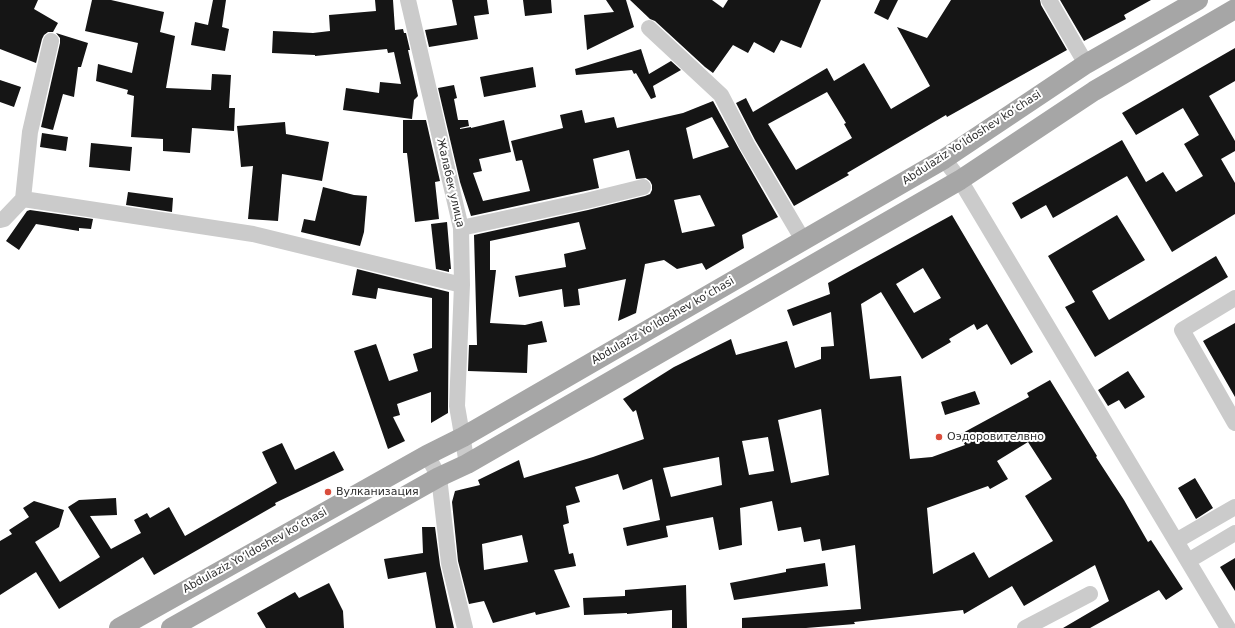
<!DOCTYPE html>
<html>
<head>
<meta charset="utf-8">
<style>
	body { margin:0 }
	canvas { display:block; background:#fff }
</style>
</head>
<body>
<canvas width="1235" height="628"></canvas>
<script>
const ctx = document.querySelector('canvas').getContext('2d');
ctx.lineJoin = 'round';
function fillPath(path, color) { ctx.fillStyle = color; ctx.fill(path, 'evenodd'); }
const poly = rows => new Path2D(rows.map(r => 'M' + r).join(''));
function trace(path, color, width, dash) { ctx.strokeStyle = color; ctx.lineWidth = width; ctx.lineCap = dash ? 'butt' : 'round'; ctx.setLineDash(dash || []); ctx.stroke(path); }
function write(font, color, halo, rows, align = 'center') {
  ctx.font = font + ' "DejaVu Sans",sans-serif'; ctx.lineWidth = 4; ctx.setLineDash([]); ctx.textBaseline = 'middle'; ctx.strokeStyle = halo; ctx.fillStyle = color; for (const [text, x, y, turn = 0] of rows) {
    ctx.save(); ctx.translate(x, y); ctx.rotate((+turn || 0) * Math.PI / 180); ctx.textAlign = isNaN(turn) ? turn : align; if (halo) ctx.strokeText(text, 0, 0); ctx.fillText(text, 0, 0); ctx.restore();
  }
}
const building = poly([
	[0,0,38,0,34,9,58,23,53,32,48,32,44,35,42,39,36,63,0,49],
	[92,0,111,0,164,12,160,32,175,36,166,88,211,90,212,74,231,75,229,108,235,108,234,131,192,128,190,153,163,151,163,139,131,137,134,96,127,94,128,90,96,81,98,64,132,73,138,43,85,31],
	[213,0,226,0,222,27,229,29,225,51,191,45,195,22,208,25],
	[375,0,393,0,395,30,403,29,404,33,406,33,410,50,408,50,418,96,414,100,412,119,343,110,346,88,379,93,380,82,401,84,394,52,388,53,387,49,315,56,315,55,272,53,273,31,313,33,330,31,329,15,376,11],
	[452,0,487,0,489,14,474,16,478,39,429,47,425,30,457,25],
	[523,0,551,0,552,13,525,16],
	[606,0,626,0,634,27,587,50,584,15,614,12],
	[630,0,712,0,723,8,728,0,821,0,801,48,781,40,774,53,754,42,748,53,733,45,713,73,705,67,655,21,650,19],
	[880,0,898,0,888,20,874,13],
	[951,0,1040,0,1041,5,1067,50,947,117,946,115,847,173,849,175,794,206,755,140,736,103,746,98,753,112,827,68,834,81,864,63,891,109,930,86,897,27,927,38],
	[827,92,846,123,844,124,852,138,796,170,768,124],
	[1060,0,1151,0,1124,15,1126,19,1084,41],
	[56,33,88,43,81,67,78,67,74,97,63,94,53,130,41,127,60,43,60,38],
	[1235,48,1235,81,1209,96,1235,141,1235,151,1221,159,1235,183,1235,214,1172,252,1127,176,1053,218,1046,205,1021,219,1012,203,1122,140,1146,182,1163,172,1176,192,1203,176,1184,144,1199,135,1183,108,1136,135,1122,113],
	[641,49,649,74,671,61,681,70,653,86,656,97,651,99,636,73,634,74,632,70,576,75,575,69],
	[533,67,536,87,484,97,480,77],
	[0,80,21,87,14,107,0,102],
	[454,85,457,98,454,99,458,120,468,120,469,126,460,128,460,129,471,127,471,128,504,120,511,152,479,159,482,171,473,173,483,201,530,191,522,160,516,161,511,141,563,128,560,115,582,110,585,123,614,117,617,128,683,113,713,101,739,149,778,217,742,235,744,248,706,270,702,263,677,269,664,260,645,264,636,313,618,321,626,279,578,289,580,305,564,307,562,289,519,297,515,276,566,267,564,254,586,249,579,222,490,241,490,270,496,270,490,323,525,325,542,321,547,342,528,345,527,373,468,371,469,345,477,345,474,235,588,210,645,196,650,194,652,190,652,185,650,181,646,178,636,179,629,150,593,159,599,188,471,216,460,182,438,88],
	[712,117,729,147,693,159,686,128],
	[700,195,715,226,682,233,674,200],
	[403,120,426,120,440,181,435,182,439,219,415,222,407,153,403,153],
	[285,122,286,134,329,142,322,181,282,174,278,221,248,219,253,166,241,167,237,126],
	[42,133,68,137,66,151,40,147],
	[91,143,132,147,130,171,89,167],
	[323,187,354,195,367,196,364,232,360,246,301,232,304,219,315,221],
	[128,192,173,198,172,212,126,205],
	[30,210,93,219,91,229,79,228,79,231,36,224,19,250,6,241,27,211],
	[952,215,1033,352,1011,365,987,324,977,330,974,324,949,339,951,342,922,359,881,292,861,304,870,379,901,376,910,459,932,457,965,445,959,435,1029,397,1027,393,1050,380,1097,456,1096,457,1124,500,1148,542,1151,540,1183,589,1166,600,1159,590,1090,628,1063,628,1109,601,1095,565,1024,606,1012,586,964,614,963,610,854,622,855,624,806,628,742,628,742,618,861,609,855,545,822,551,820,539,804,542,801,527,778,531,772,501,740,508,742,545,719,550,713,517,666,526,668,537,627,546,623,528,660,520,652,479,623,490,618,474,575,487,580,502,566,506,569,523,563,525,569,554,573,553,576,566,554,570,570,607,536,615,535,612,493,623,484,601,469,604,458,561,452,502,455,491,480,485,478,480,519,460,524,478,593,457,644,439,636,410,633,412,623,399,674,367,731,339,736,355,787,341,795,368,821,359,821,347,834,346,831,312,793,326,787,310,830,294,828,283],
	[923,268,941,298,914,313,896,284],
	[821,409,829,475,791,483,778,420],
	[768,437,774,471,749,475,742,441],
	[1028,442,1052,479,1025,496,1053,541,989,578,974,552,933,574,927,508,988,486,990,489,1008,479,997,461],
	[719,457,722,485,671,497,663,468],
	[522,535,528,562,484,570,482,544],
	[1117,215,1145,260,1092,291,1109,320,1216,256,1228,277,1095,357,1065,307,1075,302,1048,256],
	[447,222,451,269,449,269,449,272,436,269,431,224],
	[357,269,449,292,448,406,448,413,431,423,431,392,397,404,400,415,393,417,405,441,388,449,354,351,376,344,389,381,418,371,413,354,432,348,432,298,378,288,376,299,352,295],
	[1235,323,1235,397,1203,341],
	[1128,371,1145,397,1125,409,1119,400,1108,406,1098,390],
	[975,391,980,404,945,415,941,402],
	[282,443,295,470,334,451,344,470,275,503,276,505,154,575,143,557,59,609,36,572,0,595,0,541,12,534,9,530,29,517,23,508,34,501,64,510,59,527,35,542,60,582,100,557,68,507,79,500,116,498,117,515,90,516,111,549,141,533,134,520,147,513,150,518,169,507,185,536,277,483,262,452],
	[1195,478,1213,508,1196,519,1178,488],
	[422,527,435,527,440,565,454,628,436,628,426,572,388,579,384,559,423,553],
	[1235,558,1235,591,1220,567],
	[825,563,828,586,734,600,730,583,786,572,786,569],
	[329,583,343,611,344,628,266,628,257,613,295,592,299,598],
	[686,585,687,628,672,628,672,610,627,614,627,613,584,615,583,598,625,596,625,590]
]);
const minor = poly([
	[408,0,461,228,462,285,457,406,467,464],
	[1049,0,1086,64],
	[649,28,721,95,747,145,803,240],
	[944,159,960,180,1228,628],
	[23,199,30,132,51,41],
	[0,220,4,219,23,199,253,234,462,285],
	[461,228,586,201,643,187],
	[1235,298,1182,330,1235,423],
	[427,455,439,477,449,563,465,628],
	[1176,541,1235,507],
	[1188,561,1235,533],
	[1025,628,1090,594]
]);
const major = poly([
	[119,628,427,455,463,437,944,159,1086,64,1198,0],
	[171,628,439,477,467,464,960,180,1094,91,1235,9]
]);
const markers = [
	[939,437,4,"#da4d3c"],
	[328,492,4,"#da4d3c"]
];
const streetNames = [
	["Abdulaziz Yoʻldoshev koʻchasi",972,138,-33],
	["Жалабек улица",450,183,77],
	["Abdulaziz Yoʻldoshev koʻchasi",663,321,-30],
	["Abdulaziz Yoʻldoshev koʻchasi",255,551,-29]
];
const poiNames = [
	["Оэдоровителвно",947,437],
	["Вулканизация",336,492]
];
fillPath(building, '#151515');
trace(minor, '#cbcbcb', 16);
trace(major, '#a6a6a6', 20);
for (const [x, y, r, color] of markers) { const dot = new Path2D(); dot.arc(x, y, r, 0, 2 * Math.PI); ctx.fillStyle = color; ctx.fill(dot); trace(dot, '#fff', 1.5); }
write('11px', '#2e2e2e', '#fff', streetNames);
write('11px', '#2e2e2e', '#fff', poiNames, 'left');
</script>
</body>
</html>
